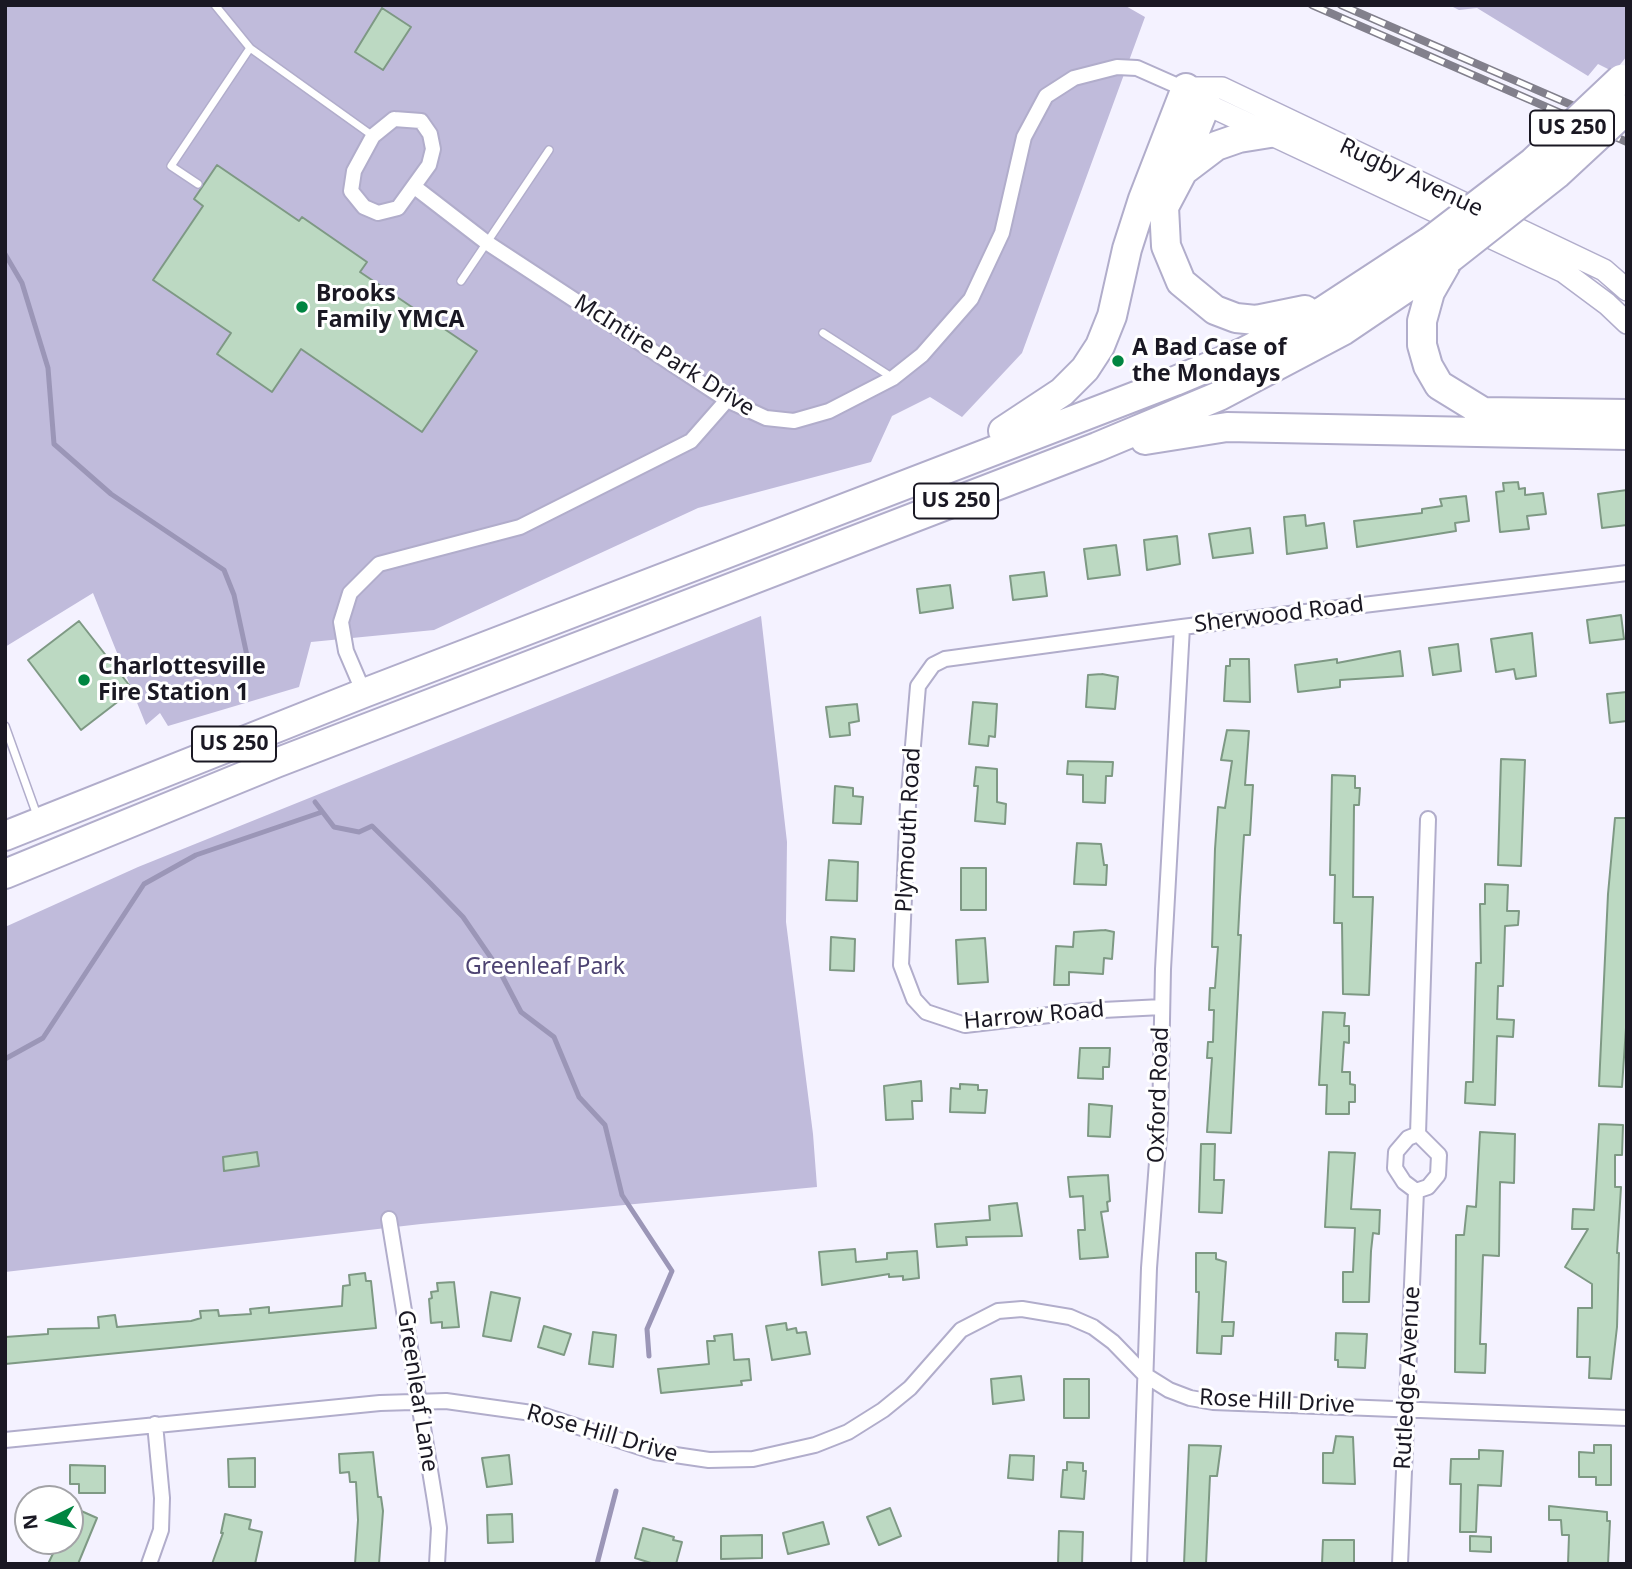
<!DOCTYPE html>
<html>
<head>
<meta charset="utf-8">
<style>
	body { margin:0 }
	#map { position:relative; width:1632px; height:1569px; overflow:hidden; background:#f4f2ff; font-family:"Noto Sans",sans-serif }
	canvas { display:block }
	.frame { position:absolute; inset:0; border:7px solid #1a1823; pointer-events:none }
	.north { position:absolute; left:14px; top:1485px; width:70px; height:70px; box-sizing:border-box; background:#fff; border:2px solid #a3a3a7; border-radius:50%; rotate:264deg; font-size:19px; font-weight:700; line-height:28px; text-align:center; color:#1a1823 }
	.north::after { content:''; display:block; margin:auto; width:24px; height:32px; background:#008541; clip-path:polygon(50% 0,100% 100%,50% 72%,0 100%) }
</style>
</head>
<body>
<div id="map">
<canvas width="1632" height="1569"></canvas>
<div class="frame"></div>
<div class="north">N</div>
</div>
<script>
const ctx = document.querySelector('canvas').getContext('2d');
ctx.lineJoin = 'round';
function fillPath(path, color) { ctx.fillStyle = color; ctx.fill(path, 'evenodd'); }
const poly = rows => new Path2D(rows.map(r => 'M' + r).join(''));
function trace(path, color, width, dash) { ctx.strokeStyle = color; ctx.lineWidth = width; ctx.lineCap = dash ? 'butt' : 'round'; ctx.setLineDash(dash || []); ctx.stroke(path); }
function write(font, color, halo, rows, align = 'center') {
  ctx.font = font + ' "Noto Sans",sans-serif'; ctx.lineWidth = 6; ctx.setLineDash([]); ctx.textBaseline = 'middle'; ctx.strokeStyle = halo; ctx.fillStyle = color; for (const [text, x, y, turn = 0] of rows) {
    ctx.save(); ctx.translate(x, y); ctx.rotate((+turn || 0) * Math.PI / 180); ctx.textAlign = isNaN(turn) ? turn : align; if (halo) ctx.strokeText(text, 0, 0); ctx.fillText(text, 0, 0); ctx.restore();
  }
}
const green = poly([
	[5,5,1124,5,1145,17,1022,353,962,417,930,397,892,416,871,462,698,508,434,630,311,642,299,687,168,726,160,713,146,725,93,593,5,647],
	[1449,5,1627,5,1627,56,1614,72,1598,64,1588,76,1477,8,1459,10],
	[761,616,787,842,786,922,813,1134,817,1187,421,1224,5,1272,5,927,138,867]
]);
const stream = poly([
	[5,254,22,283,48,368,54,444,111,494,224,570,234,595,249,665],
	[315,802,334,827,359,832,372,826,430,883,463,917,498,968,521,1012,554,1037,579,1097,605,1125,622,1195,672,1271,647,1329,649,1356],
	[5,1059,43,1038,144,884,196,855,322,812],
	[597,1564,616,1491]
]);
const building = poly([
	[382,8,411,27,383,70,355,52,382,8],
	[217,165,299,221,302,217,367,262,360,272,477,351,422,432,301,349,272,392,217,354,231,333,153,280,203,206,194,199,217,165],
	[1518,482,1519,489,1525,488,1525,495,1543,493,1546,514,1527,516,1529,529,1500,532,1496,492,1504,491,1503,483,1518,482],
	[1627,490,1627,525,1602,528,1598,494,1627,490],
	[1466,496,1469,521,1455,523,1456,531,1357,547,1354,521,1422,513,1422,509,1442,506,1440,499,1466,496],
	[1305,515,1306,526,1324,523,1327,548,1287,554,1284,517,1305,515],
	[1250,528,1253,553,1213,558,1209,534,1250,528],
	[1177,536,1180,564,1147,570,1144,540,1177,536],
	[1116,545,1120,575,1088,579,1084,549,1116,545],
	[1044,572,1047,596,1013,600,1010,576,1044,572],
	[950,585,953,608,920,613,917,589,950,585],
	[1621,615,1624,639,1590,643,1587,620,1621,615],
	[79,621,133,690,81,730,28,660,79,621],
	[1532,633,1536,676,1516,679,1514,669,1496,672,1491,639,1532,633],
	[1458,644,1461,671,1433,675,1429,648,1458,644],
	[1400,651,1403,676,1340,680,1340,687,1298,692,1295,665,1337,659,1337,663,1400,651],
	[1230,659,1249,659,1250,702,1224,701,1226,666,1230,666,1230,659],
	[1102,674,1118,677,1115,709,1086,707,1088,675,1102,674],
	[1627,692,1627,721,1610,723,1607,694,1627,692],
	[973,702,997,704,995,737,989,736,988,746,969,744,973,702],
	[857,704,859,721,849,723,850,735,830,737,826,707,857,704],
	[1227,730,1249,731,1245,785,1253,785,1250,835,1244,835,1240,897,1238,935,1241,935,1231,1133,1207,1132,1212,1058,1207,1058,1208,1042,1213,1042,1214,1010,1209,1010,1210,988,1215,988,1218,947,1212,947,1215,849,1218,807,1225,808,1232,761,1221,760,1227,730],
	[1501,759,1525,760,1521,866,1498,865,1501,759],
	[1068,761,1113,762,1112,776,1106,776,1105,803,1083,802,1083,775,1067,774,1068,761],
	[976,767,997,769,997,802,1006,804,1005,824,975,821,978,786,974,786,976,767],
	[1332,775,1355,776,1355,788,1360,788,1359,805,1354,805,1353,897,1373,897,1369,995,1343,994,1342,923,1334,923,1335,875,1330,875,1332,775],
	[835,786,853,788,853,796,863,797,861,824,833,823,835,786],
	[1615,818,1627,818,1627,1013,1622,1087,1599,1086,1608,894,1615,818],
	[1077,843,1101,844,1104,865,1107,865,1106,885,1074,884,1077,843],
	[829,860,858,862,857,901,826,900,829,860],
	[961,868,986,868,986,910,961,910,961,868],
	[1485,884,1508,885,1507,911,1519,911,1518,925,1505,926,1503,986,1498,986,1497,1019,1514,1020,1513,1037,1497,1036,1495,1105,1465,1103,1466,1082,1473,1082,1476,963,1481,963,1480,904,1485,904,1485,884],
	[1105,930,1114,932,1112,959,1104,958,1103,974,1069,972,1069,985,1054,985,1056,946,1073,947,1074,932,1105,930],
	[831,937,855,939,854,971,830,970,831,937],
	[985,938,988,982,958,984,956,940,985,938],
	[1323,1012,1345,1013,1344,1026,1349,1026,1349,1043,1344,1042,1342,1072,1350,1072,1350,1084,1355,1085,1355,1102,1349,1102,1349,1114,1326,1114,1327,1085,1319,1085,1323,1012],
	[1080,1048,1110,1048,1109,1067,1103,1067,1103,1079,1078,1078,1080,1048],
	[921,1081,922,1101,912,1101,913,1119,886,1120,884,1086,921,1081],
	[960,1084,978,1085,978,1090,987,1090,985,1113,950,1112,951,1088,960,1089,960,1084],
	[1089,1104,1112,1106,1110,1137,1088,1136,1089,1104],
	[1599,1124,1623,1125,1622,1155,1615,1155,1615,1187,1621,1187,1617,1253,1619,1253,1617,1327,1611,1379,1589,1378,1590,1357,1577,1357,1578,1308,1592,1308,1592,1284,1565,1267,1588,1229,1572,1229,1573,1209,1594,1210,1599,1124],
	[1480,1132,1515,1134,1514,1183,1500,1182,1499,1256,1483,1255,1480,1344,1486,1344,1485,1373,1455,1372,1456,1235,1464,1235,1467,1206,1476,1207,1480,1132],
	[1201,1144,1215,1144,1214,1180,1224,1180,1222,1213,1199,1212,1201,1144],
	[257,1152,259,1166,224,1171,223,1157,257,1152],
	[1329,1152,1355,1153,1351,1209,1380,1210,1379,1234,1373,1233,1371,1251,1369,1302,1343,1302,1343,1272,1353,1272,1355,1228,1325,1227,1329,1152],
	[1108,1175,1110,1201,1107,1202,1108,1211,1101,1212,1108,1257,1080,1259,1078,1230,1085,1230,1083,1196,1070,1197,1068,1177,1108,1175],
	[1017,1203,1022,1236,966,1237,967,1245,937,1247,935,1224,990,1220,989,1206,1017,1203],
	[855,1249,856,1262,887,1259,887,1253,917,1251,919,1278,903,1280,903,1276,889,1277,889,1274,822,1285,819,1252,855,1249],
	[1196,1253,1216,1253,1216,1259,1226,1262,1222,1322,1234,1322,1233,1336,1222,1336,1221,1354,1197,1353,1199,1292,1196,1292,1196,1253],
	[365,1273,366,1281,371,1281,376,1328,5,1364,5,1337,48,1334,48,1329,99,1328,98,1317,115,1315,117,1327,191,1321,201,1318,200,1311,218,1310,219,1316,251,1314,250,1309,269,1307,269,1313,342,1306,343,1286,350,1285,349,1275,365,1273],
	[454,1282,459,1327,442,1328,442,1322,431,1323,429,1299,432,1298,431,1292,438,1291,437,1283,454,1282],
	[491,1292,520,1298,511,1341,483,1336,491,1292],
	[786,1323,787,1330,796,1328,797,1333,806,1332,810,1354,772,1360,766,1326,786,1323],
	[544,1326,571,1334,564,1355,538,1347,544,1326],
	[593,1332,616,1335,613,1367,589,1364,593,1332],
	[1336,1333,1367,1334,1365,1368,1338,1367,1338,1360,1335,1360,1336,1333],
	[732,1334,734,1360,749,1359,751,1380,741,1381,742,1385,661,1393,658,1369,709,1364,707,1341,715,1341,714,1336,732,1334],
	[1021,1376,1024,1400,993,1404,991,1379,1021,1376],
	[1064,1379,1089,1379,1089,1418,1064,1418,1064,1379],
	[1336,1436,1353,1437,1355,1484,1323,1483,1323,1453,1333,1453,1336,1436],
	[1189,1445,1221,1446,1217,1476,1210,1476,1206,1564,1184,1564,1189,1445],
	[1594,1445,1611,1445,1611,1485,1596,1485,1596,1477,1579,1477,1579,1452,1594,1453,1594,1445],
	[1479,1450,1503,1451,1501,1486,1478,1485,1476,1532,1460,1532,1461,1484,1450,1484,1451,1459,1479,1459,1479,1450],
	[373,1452,378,1497,381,1497,383,1511,379,1564,355,1564,358,1520,356,1482,350,1482,349,1472,340,1473,339,1454,373,1452],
	[509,1455,512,1484,487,1487,482,1458,509,1455],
	[1010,1455,1034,1456,1033,1480,1008,1478,1010,1455],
	[255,1458,255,1487,229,1487,228,1459,255,1458],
	[1067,1462,1083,1463,1083,1471,1086,1471,1084,1499,1061,1497,1063,1470,1067,1470,1067,1462],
	[70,1465,105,1466,105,1493,79,1493,79,1484,70,1484,70,1465],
	[1549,1506,1607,1512,1607,1521,1610,1521,1608,1564,1568,1564,1569,1535,1562,1535,1561,1520,1549,1520,1549,1506],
	[890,1508,901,1536,879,1545,867,1517,890,1508],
	[79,1510,97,1518,78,1564,48,1564,59,1541,70,1541,70,1517,79,1522,79,1510],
	[225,1514,251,1520,249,1529,262,1532,255,1564,212,1564,223,1533,221,1533,225,1514],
	[512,1514,513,1542,488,1543,487,1515,512,1514],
	[823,1522,829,1544,788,1554,783,1533,823,1522],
	[643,1528,674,1537,673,1540,682,1542,676,1564,654,1564,635,1558,643,1528],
	[1059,1531,1083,1532,1082,1564,1058,1564,1059,1531],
	[762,1535,762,1558,721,1559,721,1536,762,1535],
	[1470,1536,1491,1537,1491,1552,1470,1551,1470,1536],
	[1323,1540,1354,1540,1354,1564,1322,1564,1323,1540]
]);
const lane = poly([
	[215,5,250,48,373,136],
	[198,184,171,166,250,48],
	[461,281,549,150],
	[823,333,893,378],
	[5,726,38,818]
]);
const street = poly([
	[394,119,421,121,430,134,433,149,429,165,398,208,378,213,364,207,351,191,354,171,373,136,394,119],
	[416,188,486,242,727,400,766,418,794,421,829,411,893,378,922,355,971,299,1002,233,1024,137,1046,96,1074,78,1117,67,1137,68,1189,91],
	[364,693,346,651,341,622,350,593,379,564,520,527,691,441,727,400],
	[1162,1007,1083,1011,965,1025,926,1012,914,999,901,965,908,805,918,686,933,665,945,659,1182,627,1627,573],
	[1418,1134,1428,819],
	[1416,1191,1428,1187,1438,1175,1439,1155,1418,1134],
	[1416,1191,1404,1182,1395,1168,1396,1152,1408,1138,1418,1134],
	[389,1219,435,1501,439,1528,437,1564],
	[5,1440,380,1403,446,1401,539,1414,655,1452,709,1460,753,1459,815,1445,848,1432,883,1410,910,1388,961,1330,998,1311,1022,1309,1070,1317,1093,1327,1113,1342,1145,1375,1169,1390,1190,1398,1213,1402,1627,1418],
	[149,1564,161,1530,162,1498,155,1424],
	[1139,1564,1149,1268,1160,1122,1163,969,1182,627],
	[1400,1564,1416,1191]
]);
const secondary = poly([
	[1186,88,1222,88,1604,270,1627,290],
	[1206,104,1564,272,1607,304,1627,323]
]);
const highway = poly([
	[1270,133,1239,138,1216,146,1183,171,1164,207,1166,246,1181,282,1215,310,1236,318,1256,320,1305,310],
	[1178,173,1206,104],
	[1446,264,1430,292,1422,321,1422,345,1428,366,1439,385,1483,412,1627,414],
	[1003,431,1062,392,1085,369,1100,346,1112,316,1127,249,1143,199,1186,88],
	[1145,440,1227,427,1627,435],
	[5,836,364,693,1175,381,1244,352,1323,311,1430,241],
	[5,874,276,763,1097,447,1219,396,1344,330,1449,259]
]);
const rail = poly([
	[1312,5,1627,142],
	[1341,5,1627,129]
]);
const highwayBridge = poly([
	[1430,241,1533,162,1621,79],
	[1449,259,1557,174,1627,109]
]);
const markers = [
	[302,307,7,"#008541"],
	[1118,361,7,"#008541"],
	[84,680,7,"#008541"]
];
const shields = [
	[1572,128,84],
	[956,501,84],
	[234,744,84]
];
const shieldNames = [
	["US 250",1572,128],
	["US 250",956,501],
	["US 250",234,744]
];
const streetNames = [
	["Rugby Avenue",1411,178,25],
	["McIntire Park Drive",664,356,32],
	["Sherwood Road",1279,615,-7],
	["Plymouth Road",909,830,-87],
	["Harrow Road",1034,1016,-5],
	["Oxford Road",1159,1095,-88],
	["Rutledge Avenue",1408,1378,-87],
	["Greenleaf Lane",417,1391,81],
	["Rose Hill Drive",1277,1402,3],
	["Rose Hill Drive",602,1434,16]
];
const poiNames = [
	["Brooks",316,294],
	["Family YMCA",316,320],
	["A Bad Case of",1132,348],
	["the Mondays",1132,374],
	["Charlottesville",98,667],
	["Fire Station 1",98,693]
];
const parkNames = [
	["Greenleaf Park",545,967]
];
fillPath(green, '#c0bbdb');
trace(stream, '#9b96b7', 5);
fillPath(building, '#bcd9c2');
trace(building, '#7e9984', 2);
trace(lane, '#b1adcb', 10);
trace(street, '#b1adcb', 18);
trace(secondary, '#b1adcb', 24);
trace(highway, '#b1adcb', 32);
trace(lane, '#fff', 7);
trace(street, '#fff', 14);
trace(secondary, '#fff', 21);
trace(highway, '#fff', 28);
trace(rail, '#82808c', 8);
trace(rail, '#fff', 5, [16]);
trace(highwayBridge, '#b1adcb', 32, []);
trace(highwayBridge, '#fff', 28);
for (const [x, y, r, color] of markers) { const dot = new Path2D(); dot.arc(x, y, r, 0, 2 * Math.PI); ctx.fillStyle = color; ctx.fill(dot); trace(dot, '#fff', 2.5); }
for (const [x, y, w] of shields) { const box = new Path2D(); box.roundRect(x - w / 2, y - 17.5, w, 35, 5); ctx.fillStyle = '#fff'; ctx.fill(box); trace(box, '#1a1823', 2); }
write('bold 21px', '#1a1823', null, shieldNames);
write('23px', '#1a1823', '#fff', streetNames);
write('bold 23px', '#1a1823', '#fff', poiNames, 'left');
write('23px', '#4d4372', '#fff', parkNames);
</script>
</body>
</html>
